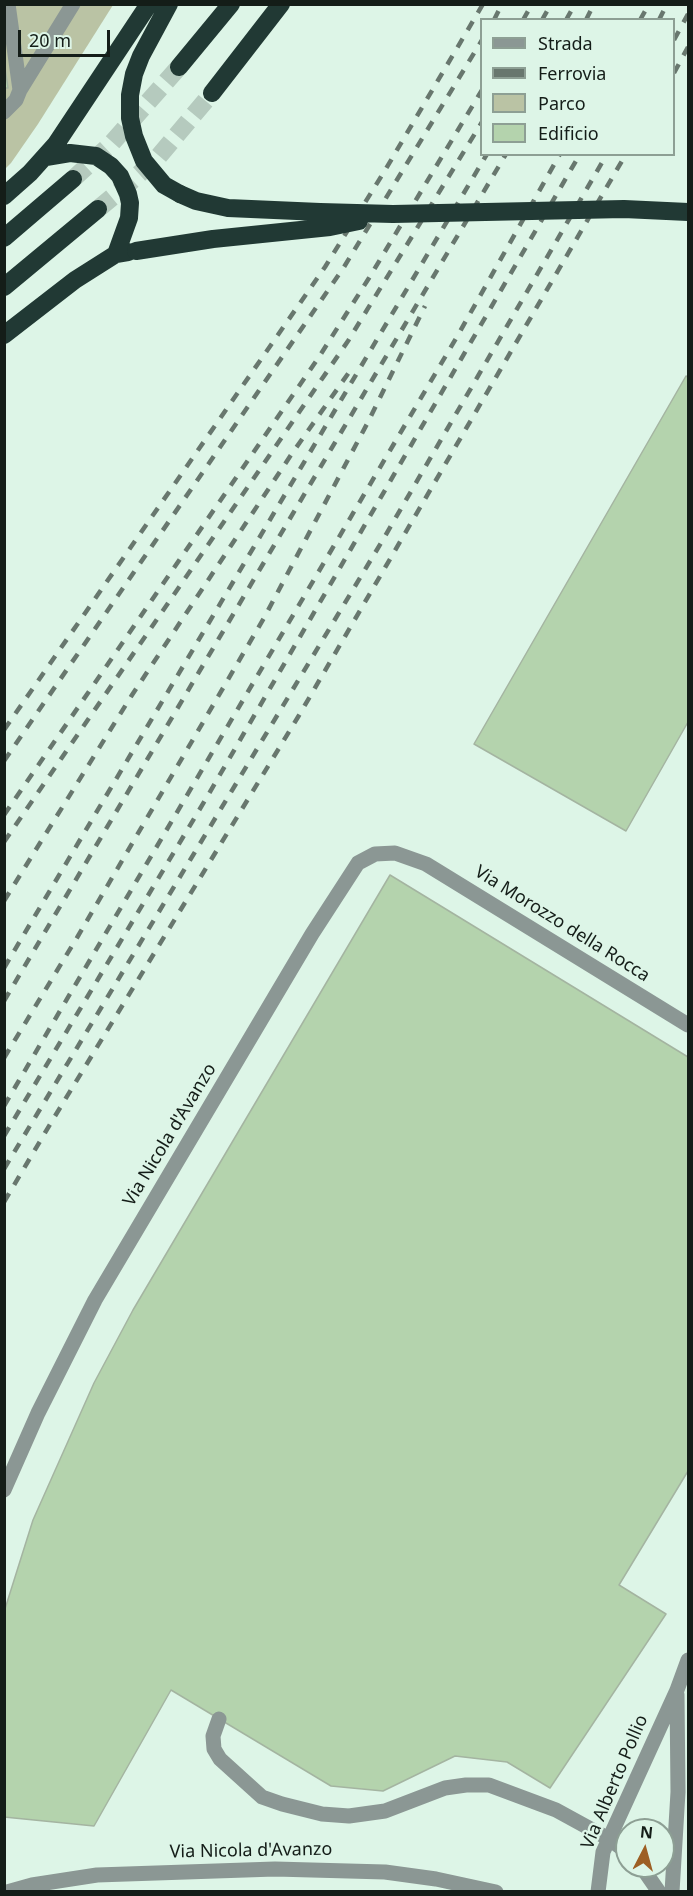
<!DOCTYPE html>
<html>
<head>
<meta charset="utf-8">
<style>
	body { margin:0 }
	#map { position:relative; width:693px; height:1896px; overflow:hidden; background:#ddf5e7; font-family:"Noto Sans",sans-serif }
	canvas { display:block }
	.frame { position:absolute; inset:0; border:6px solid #141d18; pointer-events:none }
	.legend { position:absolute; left:480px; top:18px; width:195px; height:138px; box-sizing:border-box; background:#ddf5e7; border:2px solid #8d9f94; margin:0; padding:8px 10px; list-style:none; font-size:18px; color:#141d18 }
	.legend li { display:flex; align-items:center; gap:12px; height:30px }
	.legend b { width:30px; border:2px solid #8d9f94 }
	.north { position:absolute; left:615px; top:1818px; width:60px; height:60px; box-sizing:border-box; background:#ddf5e7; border:2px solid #8d9f94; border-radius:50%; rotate:6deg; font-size:16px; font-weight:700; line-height:24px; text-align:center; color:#141d18 }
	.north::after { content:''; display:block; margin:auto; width:21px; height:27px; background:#9d5f24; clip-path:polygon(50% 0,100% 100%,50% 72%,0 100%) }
	.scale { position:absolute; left:18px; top:30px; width:92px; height:27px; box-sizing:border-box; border:3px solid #141d18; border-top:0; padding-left:8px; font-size:18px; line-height:21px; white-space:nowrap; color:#141d18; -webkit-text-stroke:4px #ddf5e7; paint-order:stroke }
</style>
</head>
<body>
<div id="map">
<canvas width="693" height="1896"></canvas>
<div class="frame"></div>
<ul class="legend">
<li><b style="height:8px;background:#8b9794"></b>Strada</li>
<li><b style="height:8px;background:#68776e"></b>Ferrovia</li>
<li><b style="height:16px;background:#bac3a4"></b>Parco</li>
<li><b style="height:16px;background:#b4d3ad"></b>Edificio</li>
</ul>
<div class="north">N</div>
<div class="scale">20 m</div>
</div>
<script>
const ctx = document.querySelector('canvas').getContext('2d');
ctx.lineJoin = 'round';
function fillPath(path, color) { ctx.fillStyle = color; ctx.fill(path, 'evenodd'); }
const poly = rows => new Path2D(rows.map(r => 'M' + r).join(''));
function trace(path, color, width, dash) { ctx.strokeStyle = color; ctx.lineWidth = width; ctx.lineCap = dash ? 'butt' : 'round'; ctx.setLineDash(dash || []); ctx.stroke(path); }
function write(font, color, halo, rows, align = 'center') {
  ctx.font = font + ' "Noto Sans",sans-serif'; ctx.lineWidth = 5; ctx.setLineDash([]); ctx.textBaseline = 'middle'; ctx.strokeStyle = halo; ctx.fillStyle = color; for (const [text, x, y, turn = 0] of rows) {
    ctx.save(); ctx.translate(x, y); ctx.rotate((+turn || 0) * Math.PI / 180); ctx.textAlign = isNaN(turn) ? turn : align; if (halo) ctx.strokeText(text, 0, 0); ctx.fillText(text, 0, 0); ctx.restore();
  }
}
const green = poly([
	[5,5,113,5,38,124,11,163,5,169]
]);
const building = poly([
	[4,61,8,88,4,88,4,61],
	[686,376,688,377,688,722,626,831,474,744,686,376],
	[390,875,688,1057,688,1471,619,1585,666,1614,550,1788,507,1762,455,1756,383,1791,331,1786,171,1690,94,1826,4,1817,4,1612,33,1520,94,1383,133,1310,390,875]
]);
const highwayTunnel = poly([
	[73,179,111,144,179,67],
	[98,209,127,185,159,156,212,93]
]);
const lane = poly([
	[8,4,20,90],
	[4,112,16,100,20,90,73,4],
	[219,1719,213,1736,214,1749,220,1759,262,1797,282,1804,322,1814,349,1816,385,1811,445,1788,466,1785,489,1785,556,1810,609,1839,627,1852],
	[641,1866,659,1892]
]);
const street = poly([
	[4,1490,38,1413,95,1300,312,934,358,863,375,854,395,853,426,864,688,1025],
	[7,1892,32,1885,97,1875,275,1869,385,1872,436,1879,496,1892],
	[598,1892,603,1852,677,1690,688,1660],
	[672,1892,678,1792,677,1694]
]);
const highway = poly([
	[169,4,141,56,134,74,130,95,130,118,134,136,144,161,164,185,180,194],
	[179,67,231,4],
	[212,93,281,4],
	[46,157,70,153,96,156,111,166,120,176,128,194,130,203,129,218,116,254],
	[4,196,30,173,56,144,149,4],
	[4,238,73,179],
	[4,287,98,209],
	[4,335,75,280,116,254,128,252]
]);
const rail = poly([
	[494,20,502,4],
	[523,20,532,4],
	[542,20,551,4],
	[566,20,575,4],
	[586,20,594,4],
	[640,20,649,4],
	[659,20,667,4],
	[674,40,688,14],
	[674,73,688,47],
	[4,730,325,267,384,172,483,4],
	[4,761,344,267,482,40],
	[4,815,319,357,369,278,482,90],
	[4,842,348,341,482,122],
	[4,901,132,695,291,455,352,368],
	[4,968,487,154],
	[4,1001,506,154],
	[4,1058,78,936,264,618,368,422,425,306],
	[4,1106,458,335,560,154],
	[4,1136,207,797,580,154],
	[4,1169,381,543,607,154],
	[4,1202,52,1121,298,717,626,154]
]);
const highwayBridge = poly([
	[180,194,196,201,228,208,320,212,393,214,624,209,688,212],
	[136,251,213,239,330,227,359,221]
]);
const streetNames = [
	["Via Morozzo della Rocca",562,924,32],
	["Via Nicola d'Avanzo",170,1135,-59],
	["Via Alberto Pollio",615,1782,-67],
	["Via Nicola d'Avanzo",251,1851,-1]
];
fillPath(green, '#bac3a4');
fillPath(building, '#b4d3ad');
trace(building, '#a4b4a1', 1.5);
trace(highwayTunnel, '#b5cabe', 18, [18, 9]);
trace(lane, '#8b9794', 15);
trace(street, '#8b9794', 15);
trace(highway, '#213934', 18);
trace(rail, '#68776e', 4.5, [10, 10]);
trace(highwayBridge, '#213934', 18);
write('18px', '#141d18', '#ddf5e7', streetNames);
</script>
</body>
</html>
